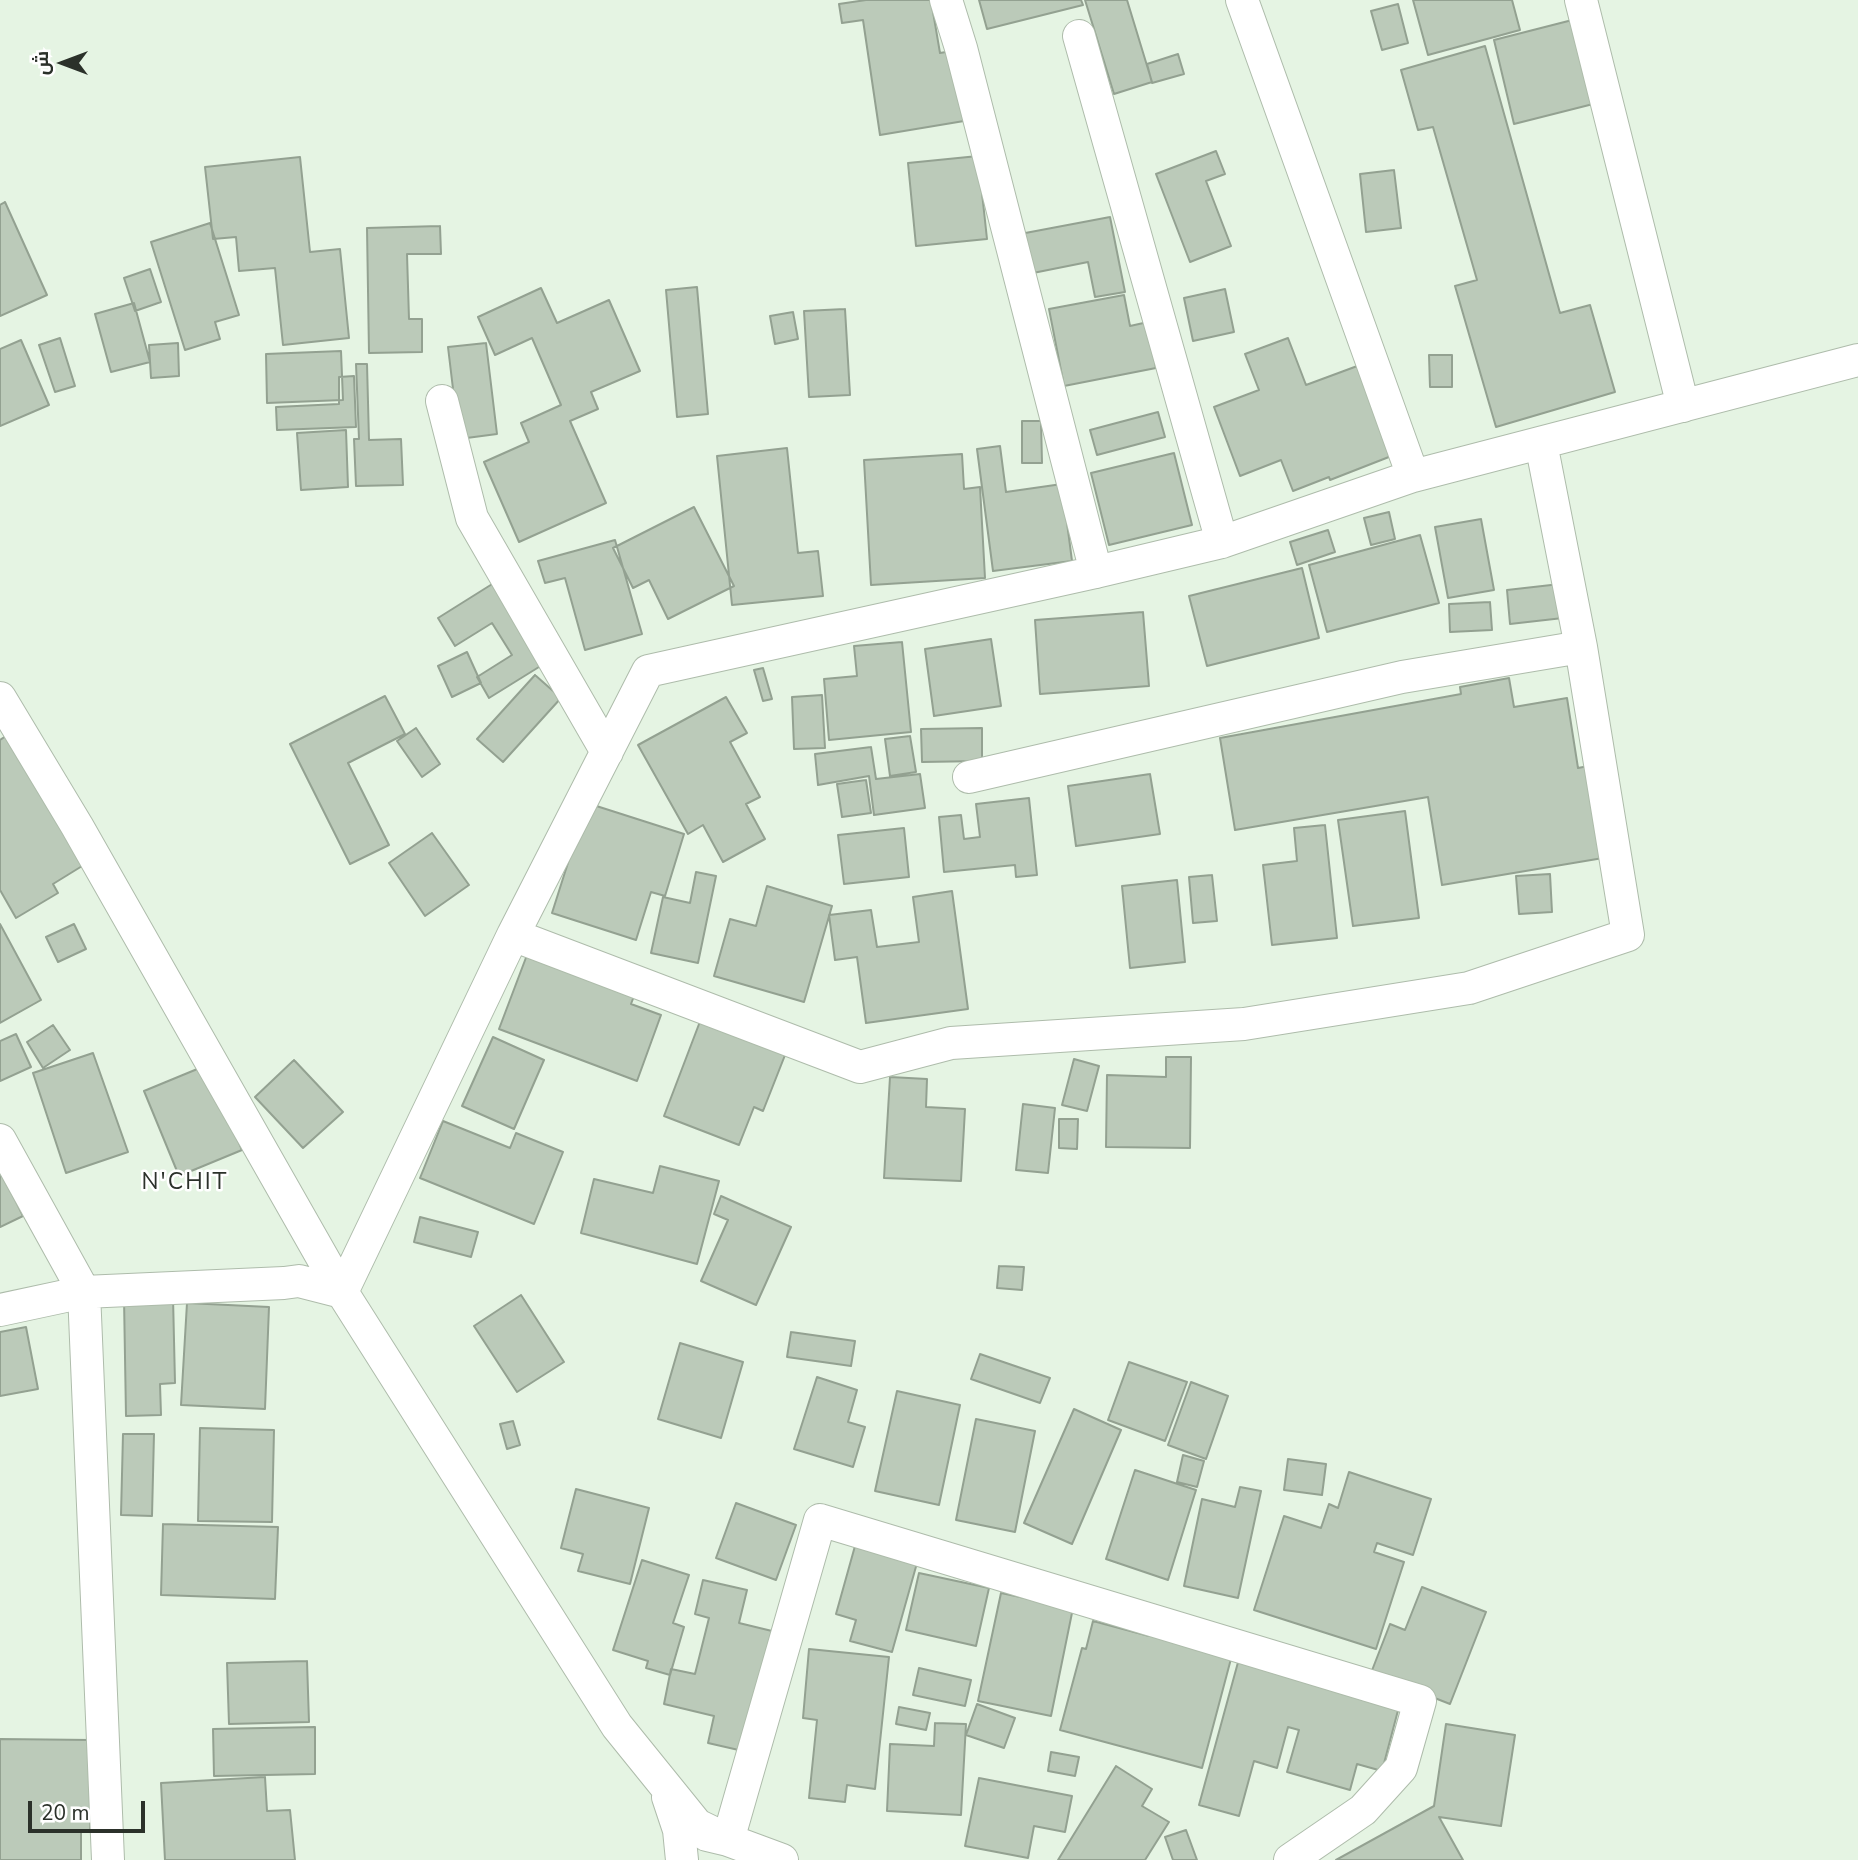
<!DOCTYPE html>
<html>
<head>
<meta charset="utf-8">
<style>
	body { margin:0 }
	#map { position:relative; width:1858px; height:1860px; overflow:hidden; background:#e5f4e3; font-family:"Nunito Sans",Cairo,sans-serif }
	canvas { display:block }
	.north { position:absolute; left:28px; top:28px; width:70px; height:70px; -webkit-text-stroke:5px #fff; paint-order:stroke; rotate:270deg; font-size:19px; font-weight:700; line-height:28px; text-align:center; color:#2b312a }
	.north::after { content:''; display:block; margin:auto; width:24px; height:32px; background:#2b312a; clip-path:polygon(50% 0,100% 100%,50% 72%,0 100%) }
	.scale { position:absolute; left:28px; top:1801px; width:117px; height:32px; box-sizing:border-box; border:4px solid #2b312a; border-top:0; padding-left:9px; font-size:21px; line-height:24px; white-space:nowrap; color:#2b312a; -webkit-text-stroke:5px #fff; paint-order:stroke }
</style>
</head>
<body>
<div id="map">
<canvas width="1858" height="1860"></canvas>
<div class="north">ش</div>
<div class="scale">20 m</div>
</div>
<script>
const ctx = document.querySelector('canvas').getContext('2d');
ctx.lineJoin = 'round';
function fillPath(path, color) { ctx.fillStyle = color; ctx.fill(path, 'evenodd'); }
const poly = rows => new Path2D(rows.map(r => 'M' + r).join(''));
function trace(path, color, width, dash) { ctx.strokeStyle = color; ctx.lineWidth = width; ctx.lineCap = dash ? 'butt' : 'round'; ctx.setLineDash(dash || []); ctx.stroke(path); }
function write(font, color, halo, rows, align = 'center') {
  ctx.font = font + ' "Nunito Sans",sans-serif'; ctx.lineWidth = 5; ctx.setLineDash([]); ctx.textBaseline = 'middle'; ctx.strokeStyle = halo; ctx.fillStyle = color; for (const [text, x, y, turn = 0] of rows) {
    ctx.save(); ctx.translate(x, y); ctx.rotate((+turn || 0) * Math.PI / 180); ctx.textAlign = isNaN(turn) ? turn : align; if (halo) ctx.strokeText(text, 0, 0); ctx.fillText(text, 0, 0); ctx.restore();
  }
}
const building = poly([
	[866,0,931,0,940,53,958,50,970,120,880,135,863,20,842,23,839,4,866,0],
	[979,0,1081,0,1083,5,987,29,979,0],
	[1085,0,1127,0,1152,82,1114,94,1085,0],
	[1413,0,1512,0,1520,30,1428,55,1413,0],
	[1398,4,1408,43,1382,50,1371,11,1398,4],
	[1584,17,1605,101,1514,124,1494,40,1584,17],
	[1485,46,1560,313,1590,305,1615,392,1496,427,1455,286,1477,280,1433,127,1418,130,1401,70,1485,46],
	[1178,54,1184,74,1152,83,1147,64,1178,54],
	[1216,151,1225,174,1206,181,1231,246,1190,262,1156,174,1216,151],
	[978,156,987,239,916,246,908,163,978,156],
	[300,157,310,252,340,249,349,338,283,345,275,268,239,271,236,237,213,239,205,167,300,157],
	[1394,170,1401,228,1366,232,1360,174,1394,170],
	[5,202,47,295,0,316,0,205,5,202],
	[1110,217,1125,292,1095,297,1088,262,1028,274,1020,234,1110,217],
	[210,223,239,315,215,322,220,339,185,350,151,242,210,223],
	[440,226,441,254,407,254,409,319,422,319,422,352,369,353,367,228,440,226],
	[150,269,161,302,135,311,124,278,150,269],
	[697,287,708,414,677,417,666,290,697,287],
	[541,288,557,323,609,300,640,371,591,392,598,409,570,421,606,503,519,542,484,462,529,442,521,423,561,405,532,338,495,355,478,317,541,288],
	[1225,289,1234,332,1193,341,1184,298,1225,289],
	[1124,295,1130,326,1148,322,1156,368,1064,386,1049,309,1124,295],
	[134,303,150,362,111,372,95,314,134,303],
	[845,309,850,395,809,397,804,311,845,309],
	[793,312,798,339,775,344,770,316,793,312],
	[60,338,75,386,55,392,39,345,60,338],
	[1288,338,1306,385,1360,365,1394,455,1330,480,1329,477,1293,491,1281,460,1240,476,1214,407,1259,390,1245,354,1288,338],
	[21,340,49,405,0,426,0,349,21,340],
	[178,343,179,376,151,378,149,345,178,343],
	[486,343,497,434,459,439,448,347,486,343],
	[341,351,343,400,267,403,266,354,341,351],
	[1429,355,1452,355,1452,387,1430,387,1429,355],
	[356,364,367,364,369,440,401,439,403,485,356,486,354,439,359,439,356,364],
	[354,376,356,427,277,430,276,407,339,404,339,377,354,376],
	[1158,412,1165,437,1097,455,1090,430,1158,412],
	[1022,421,1041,421,1042,463,1022,463,1022,421],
	[346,430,348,487,301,490,297,433,346,430],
	[1000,446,1006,492,1062,484,1072,561,993,571,977,449,1000,446],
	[787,448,798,553,818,551,823,596,732,605,717,456,787,448],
	[1174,453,1192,525,1109,545,1091,473,1174,453],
	[962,454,964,489,980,487,985,578,871,585,864,460,962,454],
	[694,507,734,586,668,619,649,580,633,588,613,548,694,507],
	[1389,512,1395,539,1371,545,1364,518,1389,512],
	[1481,519,1494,590,1448,598,1435,527,1481,519],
	[1328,530,1335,552,1297,565,1290,542,1328,530],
	[1420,535,1439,603,1327,632,1309,565,1420,535],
	[615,540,642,634,585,650,565,578,545,583,538,561,615,540],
	[1302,568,1319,638,1207,666,1189,596,1302,568],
	[497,581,547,662,489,698,477,677,512,655,492,623,455,646,438,618,497,581],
	[1560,584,1563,618,1510,624,1507,590,1560,584],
	[1490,602,1492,630,1450,632,1449,604,1490,602],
	[1143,612,1149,686,1040,694,1035,620,1143,612],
	[991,639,1001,706,934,716,925,649,991,639],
	[902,642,911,732,829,740,824,679,857,676,854,646,902,642],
	[467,652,481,683,452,697,438,666,467,652],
	[763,668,772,699,763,701,754,670,763,668],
	[535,675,561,698,503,762,477,739,535,675],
	[1509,678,1514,707,1567,698,1578,768,1594,765,1609,857,1442,885,1428,797,1235,830,1220,738,1461,694,1460,687,1509,678],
	[822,695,825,748,794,749,792,697,822,695],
	[385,696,405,734,348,763,389,845,350,864,290,744,385,696],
	[726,697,747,733,730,742,760,797,746,804,765,839,723,862,703,825,688,834,638,745,726,697],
	[416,728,440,764,422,777,397,741,416,728],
	[982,728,982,761,922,762,921,729,982,728],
	[9,734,87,863,53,884,58,893,16,918,0,890,0,740,9,734],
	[910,736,916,772,890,776,885,739,910,736],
	[871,747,876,779,920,774,925,808,874,815,869,776,818,785,815,754,871,747],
	[1150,774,1160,834,1076,846,1068,786,1150,774],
	[866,780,871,813,842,817,837,784,866,780],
	[1029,798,1037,875,1016,877,1015,865,944,872,939,817,961,815,964,839,980,837,976,804,1029,798],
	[587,803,684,834,665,896,651,892,636,940,552,913,587,803],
	[1405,811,1419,918,1353,926,1338,820,1405,811],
	[1325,825,1337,938,1272,945,1263,865,1297,861,1294,828,1325,825],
	[904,828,909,877,844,884,838,835,904,828],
	[432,833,469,885,425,916,389,863,432,833],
	[696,872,716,876,698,963,651,953,663,897,690,903,696,872],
	[1550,874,1552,912,1519,914,1516,876,1550,874],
	[1212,875,1217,921,1193,923,1189,877,1212,875],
	[1177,880,1185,962,1130,968,1122,886,1177,880],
	[767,886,832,906,804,1002,714,976,730,919,756,926,767,886],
	[952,891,968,1009,866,1023,857,957,835,960,829,915,871,910,877,947,919,942,913,897,952,891],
	[0,924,41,1000,0,1023,0,924],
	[74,924,86,949,58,962,46,937,74,924],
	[530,947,637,988,631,1004,661,1015,637,1081,499,1029,530,947],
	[704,1011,789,1045,763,1111,754,1107,739,1145,664,1116,704,1011],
	[53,1025,70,1050,43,1068,27,1042,53,1025],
	[16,1034,31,1067,0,1081,0,1041,16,1034],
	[493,1037,544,1060,514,1129,462,1106,493,1037],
	[93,1053,128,1152,66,1173,33,1073,93,1053],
	[1166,1057,1191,1057,1190,1148,1106,1147,1107,1075,1166,1077,1166,1057],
	[1074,1059,1099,1066,1087,1111,1062,1105,1074,1059],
	[294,1060,343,1112,303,1148,255,1097,294,1060],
	[207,1065,242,1150,179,1176,144,1091,207,1065],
	[890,1077,927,1079,926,1107,965,1109,961,1181,884,1178,890,1077],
	[1023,1104,1055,1108,1048,1173,1016,1170,1023,1104],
	[1059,1119,1078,1119,1077,1149,1059,1148,1059,1119],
	[443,1121,510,1148,516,1133,563,1152,534,1224,420,1178,443,1121],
	[660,1166,719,1181,697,1264,581,1233,594,1179,653,1193,660,1166],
	[0,1168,23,1216,0,1227,0,1168],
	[721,1196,791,1227,756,1305,701,1281,728,1220,714,1214,721,1196],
	[420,1217,478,1232,471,1257,414,1242,420,1217],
	[999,1266,1024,1267,1022,1290,997,1288,999,1266],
	[521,1295,564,1362,517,1392,474,1326,521,1295],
	[173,1297,175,1383,160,1384,161,1415,126,1416,124,1298,173,1297],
	[187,1303,269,1307,265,1409,181,1405,187,1303],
	[26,1327,38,1389,0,1396,0,1332,26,1327],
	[791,1332,855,1341,851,1366,787,1357,791,1332],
	[680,1343,743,1362,721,1438,658,1419,680,1343],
	[980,1354,1050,1378,1040,1403,971,1379,980,1354],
	[1129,1362,1187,1382,1165,1441,1108,1420,1129,1362],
	[817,1377,857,1390,848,1422,865,1427,853,1467,794,1449,817,1377],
	[1191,1382,1228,1396,1206,1459,1168,1445,1191,1382],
	[897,1391,960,1405,939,1505,875,1491,897,1391],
	[1074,1409,1121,1430,1072,1544,1024,1523,1074,1409],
	[976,1419,1035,1431,1015,1532,956,1520,976,1419],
	[513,1421,520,1445,507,1449,500,1424,513,1421],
	[200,1428,274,1430,272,1522,198,1521,200,1428],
	[123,1434,154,1434,152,1516,121,1515,123,1434],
	[1183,1455,1204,1461,1197,1487,1177,1482,1183,1455],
	[1288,1459,1326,1464,1322,1495,1284,1490,1288,1459],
	[1135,1470,1196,1490,1168,1580,1106,1559,1135,1470],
	[1349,1472,1431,1499,1413,1555,1377,1543,1374,1552,1404,1562,1376,1649,1254,1610,1284,1516,1321,1528,1329,1504,1338,1508,1349,1472],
	[1240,1487,1261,1491,1238,1598,1184,1586,1202,1499,1235,1507,1240,1487],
	[576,1489,649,1508,630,1584,578,1571,583,1554,561,1548,576,1489],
	[736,1503,796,1525,776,1580,716,1558,736,1503],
	[163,1524,278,1527,275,1599,161,1595,163,1524],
	[855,1546,917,1563,892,1652,850,1641,856,1620,836,1614,855,1546],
	[642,1560,689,1575,673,1623,684,1627,670,1675,646,1668,648,1661,613,1650,642,1560],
	[919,1573,989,1588,976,1646,906,1630,919,1573],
	[703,1580,747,1590,739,1623,772,1631,743,1751,708,1743,714,1716,664,1704,671,1669,695,1674,709,1618,695,1614,703,1580],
	[1422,1587,1486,1612,1450,1704,1371,1673,1390,1624,1405,1630,1422,1587],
	[1001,1593,1073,1608,1051,1716,978,1701,1001,1593],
	[1093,1621,1149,1636,1150,1633,1232,1655,1202,1768,1060,1730,1082,1648,1086,1649,1093,1621],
	[809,1649,889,1657,875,1789,847,1785,845,1802,809,1798,817,1720,803,1718,809,1649],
	[1240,1655,1401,1699,1382,1771,1357,1764,1350,1790,1287,1772,1299,1730,1288,1727,1277,1768,1254,1761,1239,1816,1199,1805,1240,1655],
	[307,1661,309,1722,229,1724,227,1663,307,1661],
	[919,1668,971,1680,965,1706,913,1695,919,1668],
	[977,1704,1015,1718,1004,1748,966,1735,977,1704],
	[899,1707,930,1713,926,1730,896,1724,899,1707],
	[935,1723,966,1724,961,1815,887,1811,890,1744,934,1746,935,1723],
	[1446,1724,1515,1735,1501,1826,1439,1817,1463,1860,1336,1860,1434,1806,1446,1724],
	[315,1727,315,1774,214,1776,213,1729,315,1727],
	[0,1739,91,1740,90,1832,81,1832,81,1860,0,1860,0,1739],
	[1051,1752,1079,1757,1075,1776,1048,1771,1051,1752],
	[1116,1766,1152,1789,1142,1806,1169,1822,1145,1860,1058,1860,1116,1766],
	[265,1777,267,1811,290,1810,295,1860,165,1860,161,1783,265,1777],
	[979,1778,1072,1796,1065,1832,1034,1826,1028,1858,965,1846,979,1778],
	[1186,1830,1197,1860,1173,1860,1165,1837,1186,1830]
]);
const street = poly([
	[946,0,961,48,1096,572],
	[1242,0,1413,476],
	[1581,0,1683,406],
	[1079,36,1222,542],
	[442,401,472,518,607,752],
	[0,698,77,826,342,1292,617,1726,697,1825,728,1840,782,1860],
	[969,777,1402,677,1581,647],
	[513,935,860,1067,951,1043,1244,1024,1469,988,1628,935,1581,647,1541,443],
	[0,1140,84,1292,108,1860],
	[0,1310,84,1292,284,1283,299,1281,342,1292,513,935,648,671,1096,572,1222,542,1413,476,1858,360],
	[668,1797,679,1830,682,1860],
	[707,1835,728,1840,820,1520,1420,1701,1401,1768,1363,1810,1290,1860]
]);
const quarterNames = [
	["N'CHIT",185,1183]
];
fillPath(building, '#bbcab9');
trace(building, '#93a191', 2);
trace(street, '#aebcab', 34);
trace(street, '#fff', 32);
ctx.letterSpacing = '2px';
write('23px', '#2b312a', '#fff', quarterNames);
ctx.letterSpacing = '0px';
</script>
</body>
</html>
